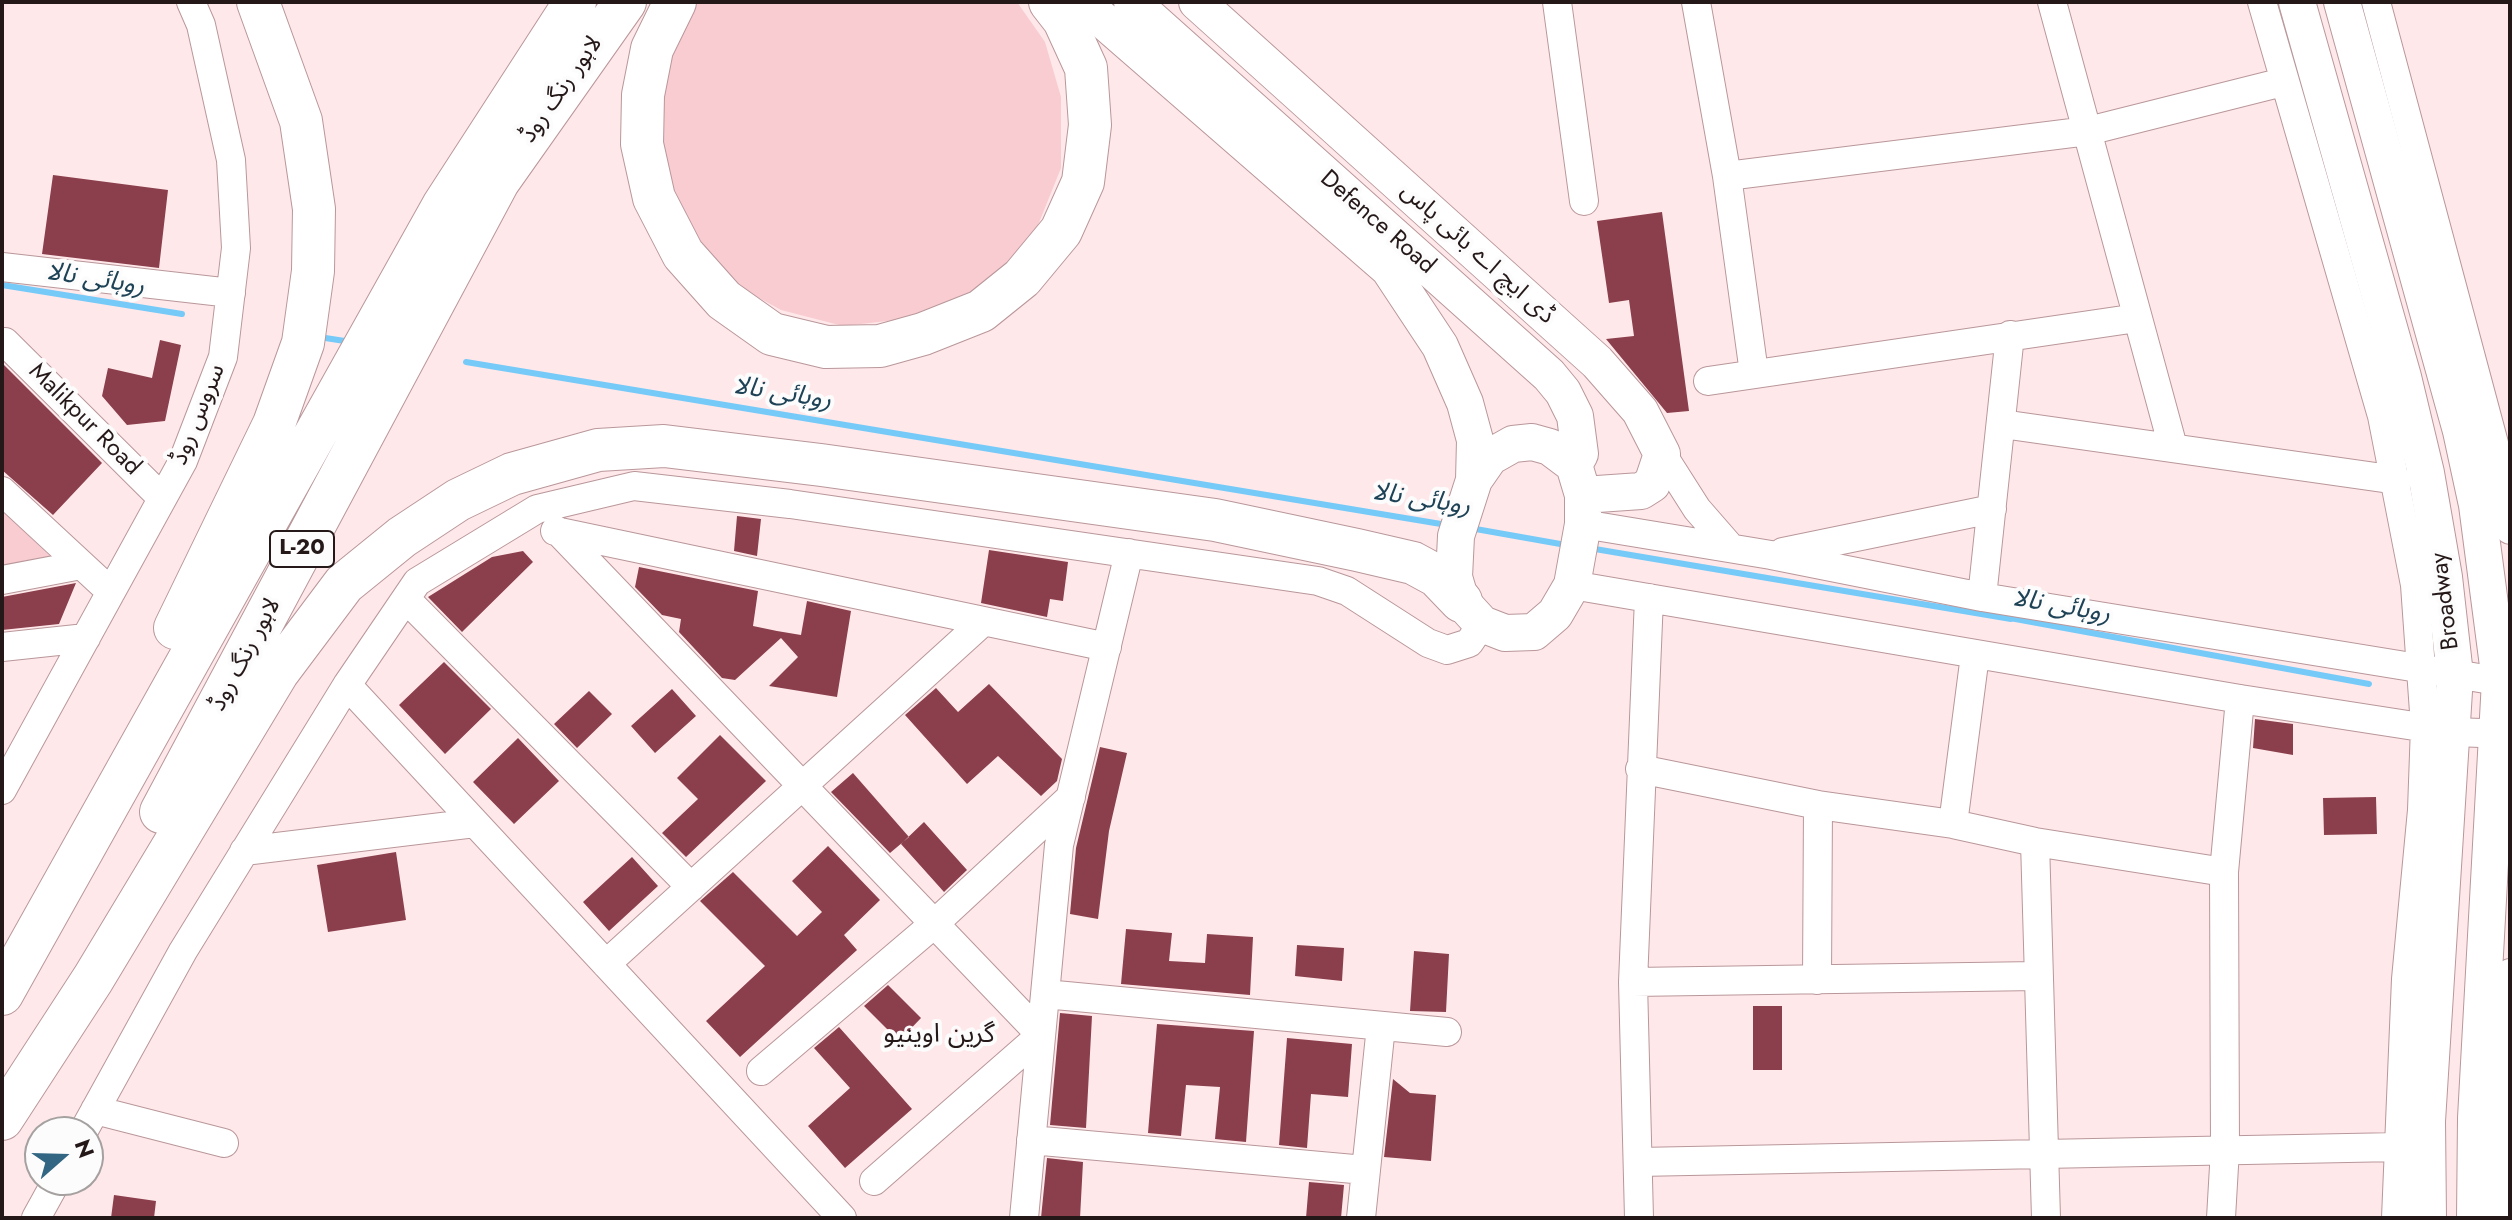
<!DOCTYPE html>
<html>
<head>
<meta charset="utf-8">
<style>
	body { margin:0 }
	#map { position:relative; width:2512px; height:1220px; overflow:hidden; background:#ffe8ea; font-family:Jost,sans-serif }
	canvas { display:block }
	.frame { position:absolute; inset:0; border:4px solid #251819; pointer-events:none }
	.north { position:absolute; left:24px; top:1116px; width:80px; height:80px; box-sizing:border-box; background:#fcfcfc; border:2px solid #a6a1a1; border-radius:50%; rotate:70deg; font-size:22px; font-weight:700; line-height:32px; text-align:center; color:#251819 }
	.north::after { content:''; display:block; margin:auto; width:28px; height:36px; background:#326682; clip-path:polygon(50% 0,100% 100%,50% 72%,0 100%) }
</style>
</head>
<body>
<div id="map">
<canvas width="2512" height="1220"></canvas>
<div class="frame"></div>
<div class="north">N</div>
</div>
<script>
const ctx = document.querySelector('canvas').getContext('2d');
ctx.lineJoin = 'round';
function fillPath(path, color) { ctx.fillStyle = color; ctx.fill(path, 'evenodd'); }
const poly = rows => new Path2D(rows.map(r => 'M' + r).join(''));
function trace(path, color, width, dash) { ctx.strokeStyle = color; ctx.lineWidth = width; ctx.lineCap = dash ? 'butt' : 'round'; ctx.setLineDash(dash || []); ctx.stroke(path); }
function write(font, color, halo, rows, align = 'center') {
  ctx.font = font + ' Jost,"Noto Sans Arabic",sans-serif'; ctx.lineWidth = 8; ctx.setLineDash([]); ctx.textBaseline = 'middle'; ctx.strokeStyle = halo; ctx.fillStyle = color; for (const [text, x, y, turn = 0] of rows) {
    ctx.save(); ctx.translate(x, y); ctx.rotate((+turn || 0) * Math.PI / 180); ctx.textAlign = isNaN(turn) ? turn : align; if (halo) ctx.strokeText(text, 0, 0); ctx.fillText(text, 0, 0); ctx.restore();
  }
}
const green = poly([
	[696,2,1017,2,1045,42,1061,97,1061,168,1032,240,976,293,914,318,843,326,781,310,732,283,694,242,668,192,657,128,663,72,685,16],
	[4,512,54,560,2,567]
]);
const stream = poly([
	[2,285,182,314],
	[319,337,351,342],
	[466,362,1447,525],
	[1470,528,1566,545],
	[1589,548,2011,619],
	[2010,618,2369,684]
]);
const building = poly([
	[53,175,168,190,159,268,42,254],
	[1662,212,1689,411,1667,413,1606,339,1634,336,1629,300,1609,303,1597,221],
	[160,340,181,345,165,421,127,425,102,396,108,368,152,378],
	[2,363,102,463,53,515,2,470],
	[737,516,761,519,757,556,734,551],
	[989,550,1068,562,1063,601,1050,599,1047,617,981,603],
	[523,551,533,562,462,632,428,597,492,557],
	[639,567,758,591,753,626,777,631,801,635,807,601,851,611,837,697,769,686,798,657,781,638,735,680,722,678,679,632,681,619,662,615,635,587],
	[76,583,59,624,2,630,2,597],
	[444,662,491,709,445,754,399,705],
	[989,684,1062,759,1057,781,1041,796,998,756,967,784,905,715,936,688,958,712],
	[672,689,696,716,655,753,631,726],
	[589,691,612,714,577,748,554,724],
	[2255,719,2293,724,2293,755,2253,748],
	[720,735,766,781,686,857,662,833,698,799,677,778],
	[518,738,559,781,514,824,473,782],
	[1100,747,1127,753,1109,831,1098,919,1070,914,1076,848],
	[853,773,909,837,890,853,831,792],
	[2376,797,2377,834,2324,835,2323,798],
	[924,822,967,870,944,892,901,844],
	[828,846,880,900,844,935,857,950,740,1057,706,1021,765,966,700,901,733,872,797,936,822,912,792,881],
	[396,852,406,920,328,932,317,865],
	[632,857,658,886,609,931,583,902],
	[1126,929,1172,933,1169,961,1205,963,1207,934,1253,937,1250,995,1121,984],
	[1297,945,1344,948,1342,981,1295,976],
	[1414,951,1449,954,1446,1012,1410,1011],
	[888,985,921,1018,899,1041,864,1006],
	[1753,1006,1782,1006,1782,1070,1753,1070],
	[1060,1013,1092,1016,1086,1128,1050,1125],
	[1157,1024,1254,1031,1246,1142,1215,1139,1220,1087,1186,1085,1181,1136,1148,1133],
	[839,1027,912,1109,845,1168,808,1126,850,1088,814,1048],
	[1287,1038,1352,1044,1348,1097,1311,1094,1307,1148,1279,1145],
	[1393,1079,1410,1093,1436,1095,1431,1161,1384,1157],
	[1047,1158,1083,1162,1080,1218,1041,1218],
	[1309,1182,1344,1185,1341,1218,1306,1218],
	[114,1195,156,1201,154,1218,111,1218]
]);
const minor = poly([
	[1557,2,1584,201],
	[1696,2,1727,176,1754,373],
	[2052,2,2173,447],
	[2262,2,2382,416,2415,585,2425,726,2422,810,2406,979,2396,1218],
	[2376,2,2499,462,2510,530],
	[1727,176,2088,131,2283,82],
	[2,267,231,293],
	[5,342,162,498],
	[1708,381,2137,318],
	[2002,424,2397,480],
	[1662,454,1697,509,1731,548],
	[2,491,111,592],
	[1583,524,1771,555,1982,597,2510,683],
	[555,531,1107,647],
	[558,531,1041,1035,874,1181],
	[1783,552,1992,509],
	[2,580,81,565],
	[1572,585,2240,699,2453,732,2510,734],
	[1982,597,2010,335],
	[406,599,691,887],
	[2,647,86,638],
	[347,685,842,1218],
	[1640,769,1818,805,1953,824,2035,842,2224,872],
	[2,790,183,461,223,357,236,248,231,160,201,25,191,2],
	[1953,824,1975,655],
	[2035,842,2046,1218],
	[244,851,475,823],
	[606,964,984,621],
	[1817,980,1818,805],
	[1633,982,2037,976],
	[1045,994,1447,1032],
	[761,1071,934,924,1071,797],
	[95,1110,224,1143],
	[83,1132,183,951,347,685,417,582,537,509,634,486,790,504,1318,581,1347,591,1428,643,1447,650,1469,643,1482,624],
	[1031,1140,1365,1170],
	[1638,1162,2398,1147],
	[36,1218,57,1180],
	[1024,1218,1059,845,1129,553],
	[1361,1218,1381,1026],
	[1639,1218,1633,982,1649,598],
	[2221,1218,2225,1149,2224,872,2240,699],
	[2503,1218,2510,973]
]);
const major = poly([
	[1082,2,1389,269,1440,346,1465,403,1475,440,1474,480],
	[1132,2,1549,375,1563,392,1575,416,1580,454,1574,465],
	[1197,2,1597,362,1640,411,1662,454,1652,484,1641,491,1583,495],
	[2297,2,2403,377,2426,473,2444,577,2455,675,2427,1121,2428,1218],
	[2342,2,2461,431,2477,505,2500,681,2476,1118,2475,1218],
	[1532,442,1550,447,1574,465,1583,495,1583,524,1572,585,1555,614,1534,632,1505,633,1482,624,1461,601,1454,577,1456,536,1474,480,1490,457,1513,444,1532,442]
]);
const highway = poly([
	[675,2,652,49,643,95,642,144,654,198,683,254,724,300,772,334,826,347,880,346,923,334,981,311,1022,278,1061,231,1083,182,1090,125,1086,68,1064,20,1050,2],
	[175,628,274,424,303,343,313,271,314,209,301,121,258,2],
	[161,812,498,182,625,2],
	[2,994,443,206,575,2],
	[2,1119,93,979,278,672,344,584,402,537,458,500,512,474,598,450,664,446,821,465,1215,520,1357,550,1413,563,1437,576,1461,601]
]);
const shields = [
	[302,549,64]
];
const shieldNames = [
	["L-20",302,549]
];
const streetNames = [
	["لاہور رنگ روڈ",562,90,-55],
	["Defence Road",1377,223,41],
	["ڈی ایچ اے بائی پاس",1477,254,42],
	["سروس روڈ",199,415,-68],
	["Malikpur Road",84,420,45],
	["Broadway",2446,601,-97],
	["لاہور رنگ روڈ",246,655,-62]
];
const waterNames = [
	["روہائی نالا",95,280,9],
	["روہائی نالا",782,394,9],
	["روہائی نالا",1421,500,9],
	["روہائی نالا",2061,607,10]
];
const neighbourhoodNames = [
	["گرین اوینیو",939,1036]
];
fillPath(green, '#f8ccd0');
trace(stream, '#76caf8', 6);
fillPath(building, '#8b3f4c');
trace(minor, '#b9979a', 30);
trace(major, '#b9979a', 38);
trace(highway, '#b9979a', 44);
trace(minor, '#fff', 28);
trace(major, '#fff', 36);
trace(highway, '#fff', 42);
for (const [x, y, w] of shields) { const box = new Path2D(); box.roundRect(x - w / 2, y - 18, w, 36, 6); ctx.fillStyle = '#fcfcfc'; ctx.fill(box); trace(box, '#251819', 2); }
write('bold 22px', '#251819', null, shieldNames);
write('24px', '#251819', '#fcfcfc', streetNames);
write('italic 26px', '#1e4256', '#fcfcfc', waterNames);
write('26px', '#251819', '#fcfcfc', neighbourhoodNames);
</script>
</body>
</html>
